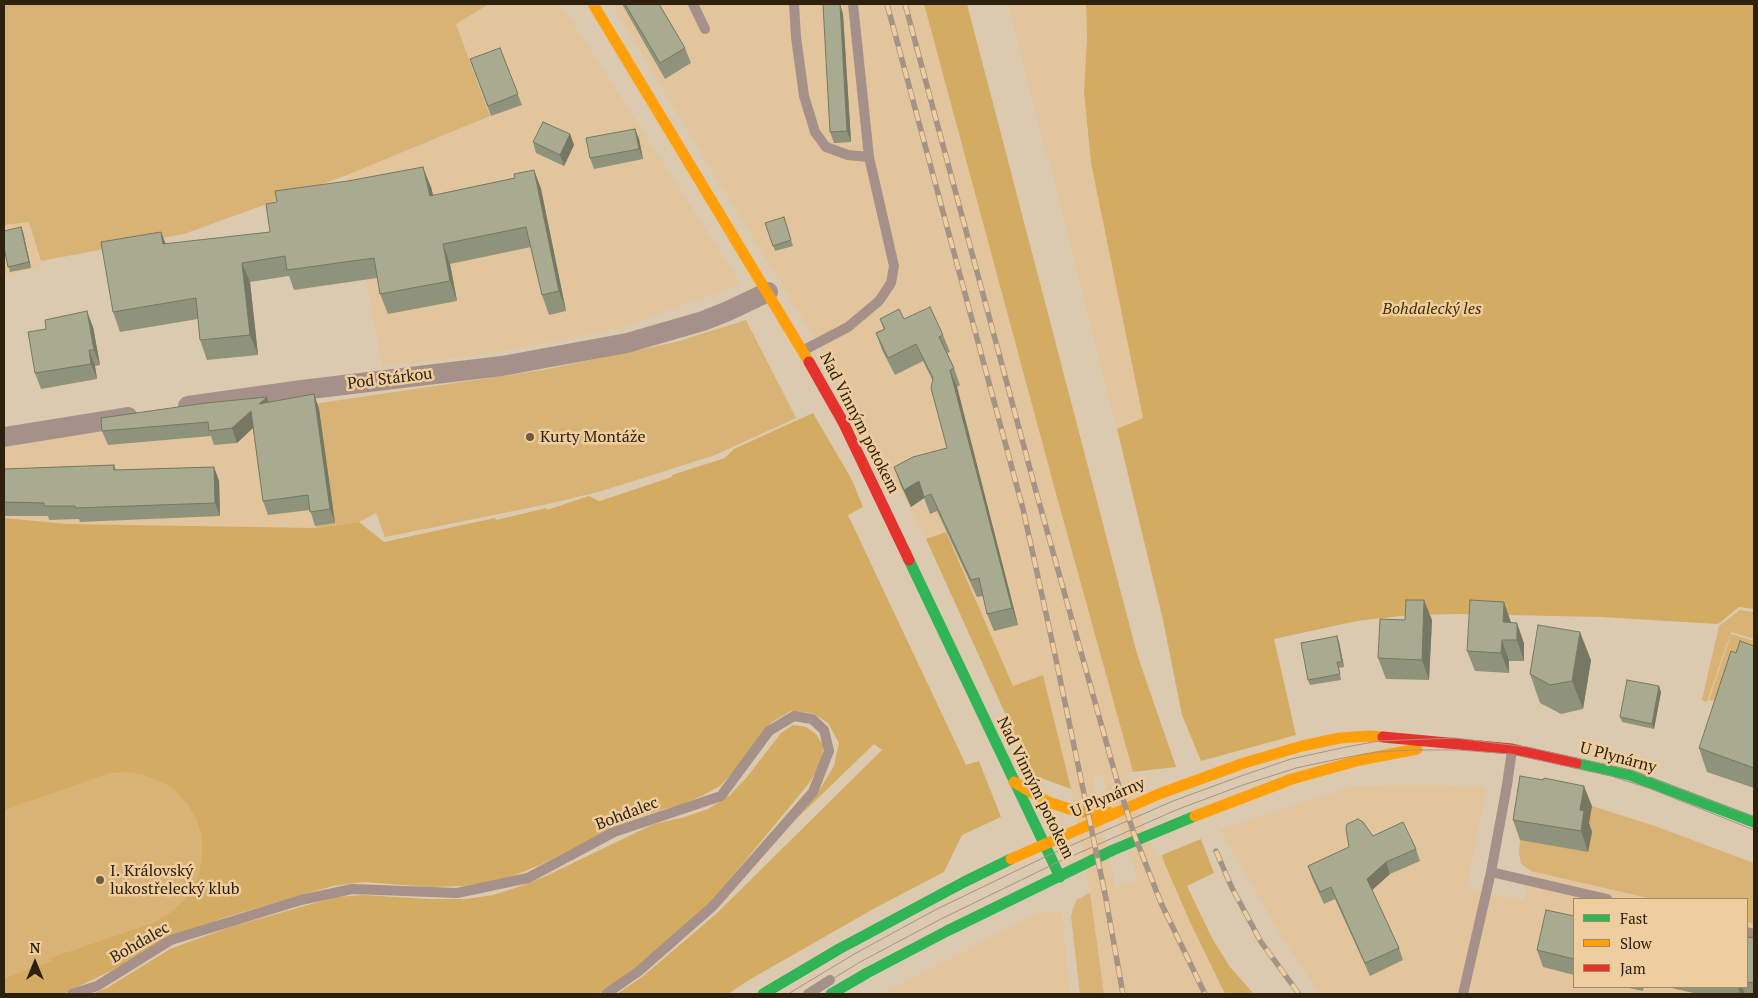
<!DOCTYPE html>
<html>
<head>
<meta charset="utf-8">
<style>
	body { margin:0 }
	#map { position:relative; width:1758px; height:998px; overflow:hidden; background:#dccab0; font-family:"PT Serif",serif }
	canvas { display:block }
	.frame { position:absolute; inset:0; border:5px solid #2d210e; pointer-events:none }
	.legend { position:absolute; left:1573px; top:898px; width:175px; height:90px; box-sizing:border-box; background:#eecd9e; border:1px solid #a18864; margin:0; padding:6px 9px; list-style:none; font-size:15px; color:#2d210e }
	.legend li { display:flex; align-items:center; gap:10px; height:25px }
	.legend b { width:25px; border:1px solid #a18864 }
	.north { position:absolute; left:10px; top:938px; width:50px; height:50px; -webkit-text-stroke:4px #eecd9e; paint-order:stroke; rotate:0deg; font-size:14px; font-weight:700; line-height:20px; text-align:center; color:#2d210e }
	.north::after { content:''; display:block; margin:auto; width:18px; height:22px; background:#2d210e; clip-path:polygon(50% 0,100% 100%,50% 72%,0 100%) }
</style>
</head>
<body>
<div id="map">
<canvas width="1758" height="998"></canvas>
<div class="frame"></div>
<ul class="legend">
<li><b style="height:6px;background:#30b455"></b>Fast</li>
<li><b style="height:6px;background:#ff9f0a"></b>Slow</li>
<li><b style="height:6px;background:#e5322d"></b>Jam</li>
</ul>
<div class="north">N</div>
</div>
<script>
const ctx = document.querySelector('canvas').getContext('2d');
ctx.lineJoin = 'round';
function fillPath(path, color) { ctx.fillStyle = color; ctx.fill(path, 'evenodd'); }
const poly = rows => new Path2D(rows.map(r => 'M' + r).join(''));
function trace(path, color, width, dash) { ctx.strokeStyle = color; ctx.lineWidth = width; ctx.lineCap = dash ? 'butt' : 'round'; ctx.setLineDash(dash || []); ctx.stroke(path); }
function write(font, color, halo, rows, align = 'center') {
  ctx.font = font + ' "PT Serif",serif'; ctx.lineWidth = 5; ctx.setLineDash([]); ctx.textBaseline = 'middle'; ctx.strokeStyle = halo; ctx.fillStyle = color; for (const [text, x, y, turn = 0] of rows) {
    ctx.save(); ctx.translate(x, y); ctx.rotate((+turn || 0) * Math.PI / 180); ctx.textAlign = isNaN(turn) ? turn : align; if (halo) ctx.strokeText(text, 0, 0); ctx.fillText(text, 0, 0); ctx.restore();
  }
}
const built = poly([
	[489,4,561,4,741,284,618,329,482,355,382,366,347,175,490,116,456,24],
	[612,4,924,4,1055,490,1133,772,1126,773,1155,858,1162,855,1178,896,1225,994,1104,994,1090,893,1071,789,1043,675,1013,686,946,532,926,539,849,394,707,163],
	[1099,775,1104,780,1136,872,1137,880,1116,888,1094,785,1094,776],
	[1008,4,1086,4,1087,38,1084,91,1091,163,1143,418,1117,429],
	[29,222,42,267,4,276,4,225],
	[300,406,316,528,68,524,4,518,4,444],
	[1438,785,1486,788,1467,889,1524,901,1531,871,1649,899,1574,899,1574,987,1747,987,1747,923,1754,924,1754,994,1320,994,1285,942,1220,830,1353,786],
	[1040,912,1062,913,1070,994,882,994]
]);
const green = poly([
	[4,4,489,4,456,24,490,116,347,175,184,234,41,261,29,222,4,225],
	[746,320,796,418,715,455,602,491,548,504,385,537,376,513,359,522,316,528,300,406,543,370,676,342],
	[1740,610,1754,612,1754,639,1731,632,1707,702,1702,700,1719,626],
	[1731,634,1754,641,1754,663,1723,703,1709,700],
	[126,772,143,775,167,785,175,791,187,804,196,819,201,836,202,854,199,872,192,889,181,903,168,914,152,923,51,958,51,961,4,978,4,809,108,774],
	[1592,806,1655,826,1754,863,1754,924,1747,922,1747,899,1652,899,1531,871,1521,864,1519,853,1520,840,1587,831],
	[1090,893,1104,994,1080,994,1071,916,1076,900]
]);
const forest = poly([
	[924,4,967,4,1137,654,1176,767,1133,772,1055,490],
	[1086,4,1754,4,1754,609,1739,607,1718,624,1601,617,1460,614,1410,615,1357,621,1274,639,1296,735,1201,761,1182,715,1163,620,1117,429,1143,418,1091,163,1084,91,1087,38],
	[813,413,852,480,863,507,848,515,966,765,979,761,1001,817,962,835,944,872,875,908,749,980,728,994,617,994,642,977,716,914,882,750,874,744,786,829,820,789,834,766,839,743,828,723,812,713,791,711,772,722,737,768,720,786,702,796,680,805,650,813,619,825,540,865,513,876,490,883,464,886,430,887,364,882,333,886,226,917,166,940,152,951,63,994,4,994,4,978,51,961,50,958,152,923,168,914,181,903,192,889,199,872,202,854,201,836,196,819,187,804,175,791,167,785,143,775,126,772,108,774,4,810,4,518,68,524,316,528,359,522,384,542,495,518,496,520,547,508,547,510,589,496,599,501,603,500,672,477,672,475,725,458,734,449],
	[946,532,1013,686,1043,675,1071,789,1033,775,926,539],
	[793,725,806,727,816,734,823,745,822,761,810,782,708,906,635,970,598,994,91,994,107,988,170,949,230,927,336,897,363,895,429,899,466,899,493,895,518,887,546,876,654,824,685,817,708,809,730,795,747,777,781,733],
	[1201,839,1214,873,1187,886,1212,938,1230,967,1254,994,1225,994,1190,922,1164,862,1162,855]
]);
const lane = poly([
	[693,4,705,29],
	[794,4,796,37,804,96,815,132,826,147,848,155,869,157],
	[804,350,848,327,879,301,891,283,894,266,869,157,853,4],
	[1491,872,1607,899],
	[1747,932,1754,934],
	[72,994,97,986,171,940,301,900,352,889,457,893,528,878,614,832,721,796,769,731,794,716,812,719,824,730,829,751,813,792,713,906,639,971,606,994],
	[808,994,830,980],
	[1463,994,1491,872,1507,785,1512,750]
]);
const street = poly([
	[188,406,302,390,502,366,627,343,703,321,728,311,768,292],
	[4,437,128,417]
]);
const fast = poly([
	[909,560,1060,877],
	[1576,763,1630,775,1754,822],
	[763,994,839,949,964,882,1011,859],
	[831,994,867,973,947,931,1113,850,1195,816]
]);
const slow = poly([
	[593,4,809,362],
	[1014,782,1048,802,1079,812,1109,812],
	[1195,816,1292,779,1360,760,1417,749],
	[1011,859,1159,794,1244,763,1302,746,1340,738,1370,736,1383,737]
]);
const jam = poly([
	[809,362,843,422,909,560],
	[1383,737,1512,749,1576,763]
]);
const tram = poly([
	[788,994,856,953,937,909,1049,855,1173,801,1241,776,1291,759,1346,747,1379,741,1455,738,1527,747,1630,770,1754,817],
	[808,994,860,962,941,919,1054,864,1176,810,1243,785,1296,768,1348,757,1378,752,1412,750,1459,750,1511,754,1611,776,1651,789,1754,830]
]);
const rail = poly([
	[887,4,1023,509,1054,650,1105,894,1123,994],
	[905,4,1037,495,1116,777,1134,834,1161,903,1205,994],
	[1216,851,1232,888,1261,942,1299,994]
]);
const wall = poly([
	[622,4,659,4,685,48,691,63,665,79],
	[843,14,851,142,836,143,834,143,830,132],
	[500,48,522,105,491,116,470,59],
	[635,129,639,139,643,159,594,169,590,158],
	[570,134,574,145,564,166,536,153,533,142],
	[534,170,541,189,566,311,549,315,542,295,531,247,450,264,457,301,388,314,380,294,377,278,294,290,289,276,250,282,258,355,207,360,200,340,198,319,120,332,113,312,161,232,166,244,270,232,431,187,433,195,515,178],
	[784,217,793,246,775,251,765,223],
	[21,227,23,232,31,268,10,272,5,252,4,252,4,231],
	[880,319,904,319,943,335,950,352,947,353,954,368,960,385,957,387,1018,625,994,631,987,614,983,596,977,597,937,511,930,514,924,498,911,507,900,484,894,467,947,448,933,381,923,361,895,375,882,350,876,333,884,330],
	[93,327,100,365,95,366,97,379,41,389,35,373],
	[314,394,319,409,335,523,315,526,310,510,268,515,263,501,253,428,237,443,214,445,211,436,108,445,102,431],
	[114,465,116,470,214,467,219,481,220,516,80,522,79,519,49,520,48,516,4,516,4,469],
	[1432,620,1429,680,1386,679,1378,658],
	[1511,622,1524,643,1524,661,1509,661,1509,673,1475,671,1467,651],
	[1337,636,1339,642,1344,667,1339,668,1341,680,1310,685,1308,680],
	[1754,646,1754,788,1707,772,1699,748],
	[1591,660,1583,709,1561,714,1540,703,1530,674],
	[1661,692,1654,729,1622,722,1620,717],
	[1543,780,1592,806,1589,823,1592,832,1588,852,1520,840,1513,820],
	[1373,836,1416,849,1420,861,1390,874,1372,890,1399,948,1403,960,1370,976,1335,899,1324,904,1312,878,1308,866],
	[1574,916,1574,975,1543,967,1537,950],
	[1754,938,1754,994,1698,994,1667,987,1747,987,1747,940],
	[1624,987,1644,987,1643,991]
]);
const shadedWall = poly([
	[840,4,843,14,851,142,847,131],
	[635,129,639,139,643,159,639,149],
	[570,134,574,145,564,166,560,155],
	[423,167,431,187,438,216,430,196],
	[534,170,541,189,566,311,559,291],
	[21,227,23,232,31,268,29,262],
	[161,232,168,251,163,244],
	[443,244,450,264,457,301,450,281],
	[242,263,250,282,258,355,250,335],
	[87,311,93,327,100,365,94,350],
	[89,350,95,366,97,379,91,364],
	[950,370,957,387,1018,625,1012,608],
	[314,394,319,409,335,523,330,509],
	[267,397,272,411,259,404],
	[251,411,256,425,237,443,232,428],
	[214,467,219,481,220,516,215,503],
	[919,481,924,498,911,507,904,490],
	[1424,600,1432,620,1429,680,1422,660],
	[1504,602,1511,622,1503,622],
	[1517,623,1524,643,1524,661,1517,640],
	[1580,632,1591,660,1583,709,1572,681],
	[1337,636,1339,642,1344,667,1342,662],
	[1502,640,1509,661,1509,673,1501,653],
	[1659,686,1661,692,1654,729,1652,724],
	[1584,786,1592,806,1589,823,1592,832,1588,852,1581,831,1580,810],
	[1386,862,1390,874,1371,891,1367,879],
	[1738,987,1742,987,1745,994,1740,994]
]);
const building = poly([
	[625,4,659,4,685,48,660,63,625,4],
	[823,4,840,4,847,131,830,132,823,4],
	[500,48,518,94,488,106,470,59,500,48],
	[543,122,570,134,560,155,533,142,543,122],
	[635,129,639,149,590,158,586,138,635,129],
	[423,167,430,196,515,178,514,174,534,170,559,291,542,295,526,227,443,244,450,281,380,294,374,258,287,270,285,256,242,263,250,335,200,340,196,298,113,312,101,242,161,232,163,244,270,232,266,204,277,202,275,191,348,181,423,167],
	[784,217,791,240,773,246,765,223,784,217],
	[21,227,29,262,8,267,4,247,4,231,21,227],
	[930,307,943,335,939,337,954,368,950,370,1012,608,987,614,979,578,971,580,931,494,924,497,919,481,904,490,894,467,913,457,947,448,931,388,933,378,916,344,888,358,876,333,885,329,880,319,899,309,904,319,930,307],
	[87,311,94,350,89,350,91,364,35,373,28,332,46,329,45,320,87,311],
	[314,394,330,509,310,512,308,495,263,501,251,411,232,428,209,431,208,422,102,431,101,418,206,403,267,397,259,404,314,394],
	[114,465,114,470,214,467,215,503,75,508,75,506,44,506,44,503,4,502,4,469,114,465],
	[1406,600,1424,600,1422,660,1378,658,1380,619,1405,620,1406,600],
	[1470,600,1504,602,1503,622,1517,623,1517,640,1502,640,1501,653,1467,651,1470,600],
	[1538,625,1580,632,1572,681,1550,685,1530,674,1538,625],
	[1337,636,1342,662,1337,662,1340,674,1308,680,1301,643,1337,636],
	[1740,641,1754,646,1754,768,1699,748,1731,651,1736,653,1740,641],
	[1627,680,1659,686,1652,724,1620,717,1627,680],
	[1520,776,1543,780,1544,778,1584,786,1580,810,1584,811,1581,831,1513,820,1520,776],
	[1358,819,1363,822,1373,836,1403,822,1416,849,1386,862,1367,879,1399,948,1365,963,1331,887,1320,892,1308,866,1349,847,1346,829,1347,824,1358,819],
	[1546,910,1574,916,1574,959,1537,950,1546,910],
	[1748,937,1754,938,1754,983,1747,982,1747,940,1748,937]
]);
const markers = [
	[530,437,5,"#6a5c47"],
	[100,880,5,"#6a5c47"]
];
const parkNames = [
	["Bohdalecký les",1432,309]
];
const streetNames = [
	["Pod Stárkou",390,379,-7],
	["Nad Vinným potokem",859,423,63],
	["U Plynárny",1618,758,15],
	["Nad Vinným potokem",1035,788,64],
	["U Plynárny",1108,798,-23],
	["Bohdalec",627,814,-21],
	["Bohdalec",140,943,-30]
];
const poiNames = [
	["Kurty Montáže",540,437],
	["I. Královský",110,871],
	["lukostřelecký klub",110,889]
];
fillPath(built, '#e2c59c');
fillPath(green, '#d9b275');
fillPath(forest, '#d4ab63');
trace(lane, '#a6908a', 10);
trace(street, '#a6908a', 20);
trace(fast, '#30b455', 11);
trace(slow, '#ff9f0a', 11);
trace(jam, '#e5322d', 11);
trace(tram, '#a59486', 1);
trace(rail, '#a59486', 5.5);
trace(rail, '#eecd9e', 4, [11]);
fillPath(wall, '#90937b');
fillPath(shadedWall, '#767864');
fillPath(building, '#a8ab8f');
trace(building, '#767864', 1);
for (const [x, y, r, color] of markers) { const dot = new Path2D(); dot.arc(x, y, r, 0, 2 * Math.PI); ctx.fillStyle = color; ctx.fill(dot); trace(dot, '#eecd9e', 2); }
write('italic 16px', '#422b00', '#eecd9e', parkNames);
write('16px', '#2d210e', '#eecd9e', streetNames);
write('16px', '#2d210e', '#eecd9e', poiNames, 'left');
</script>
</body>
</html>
